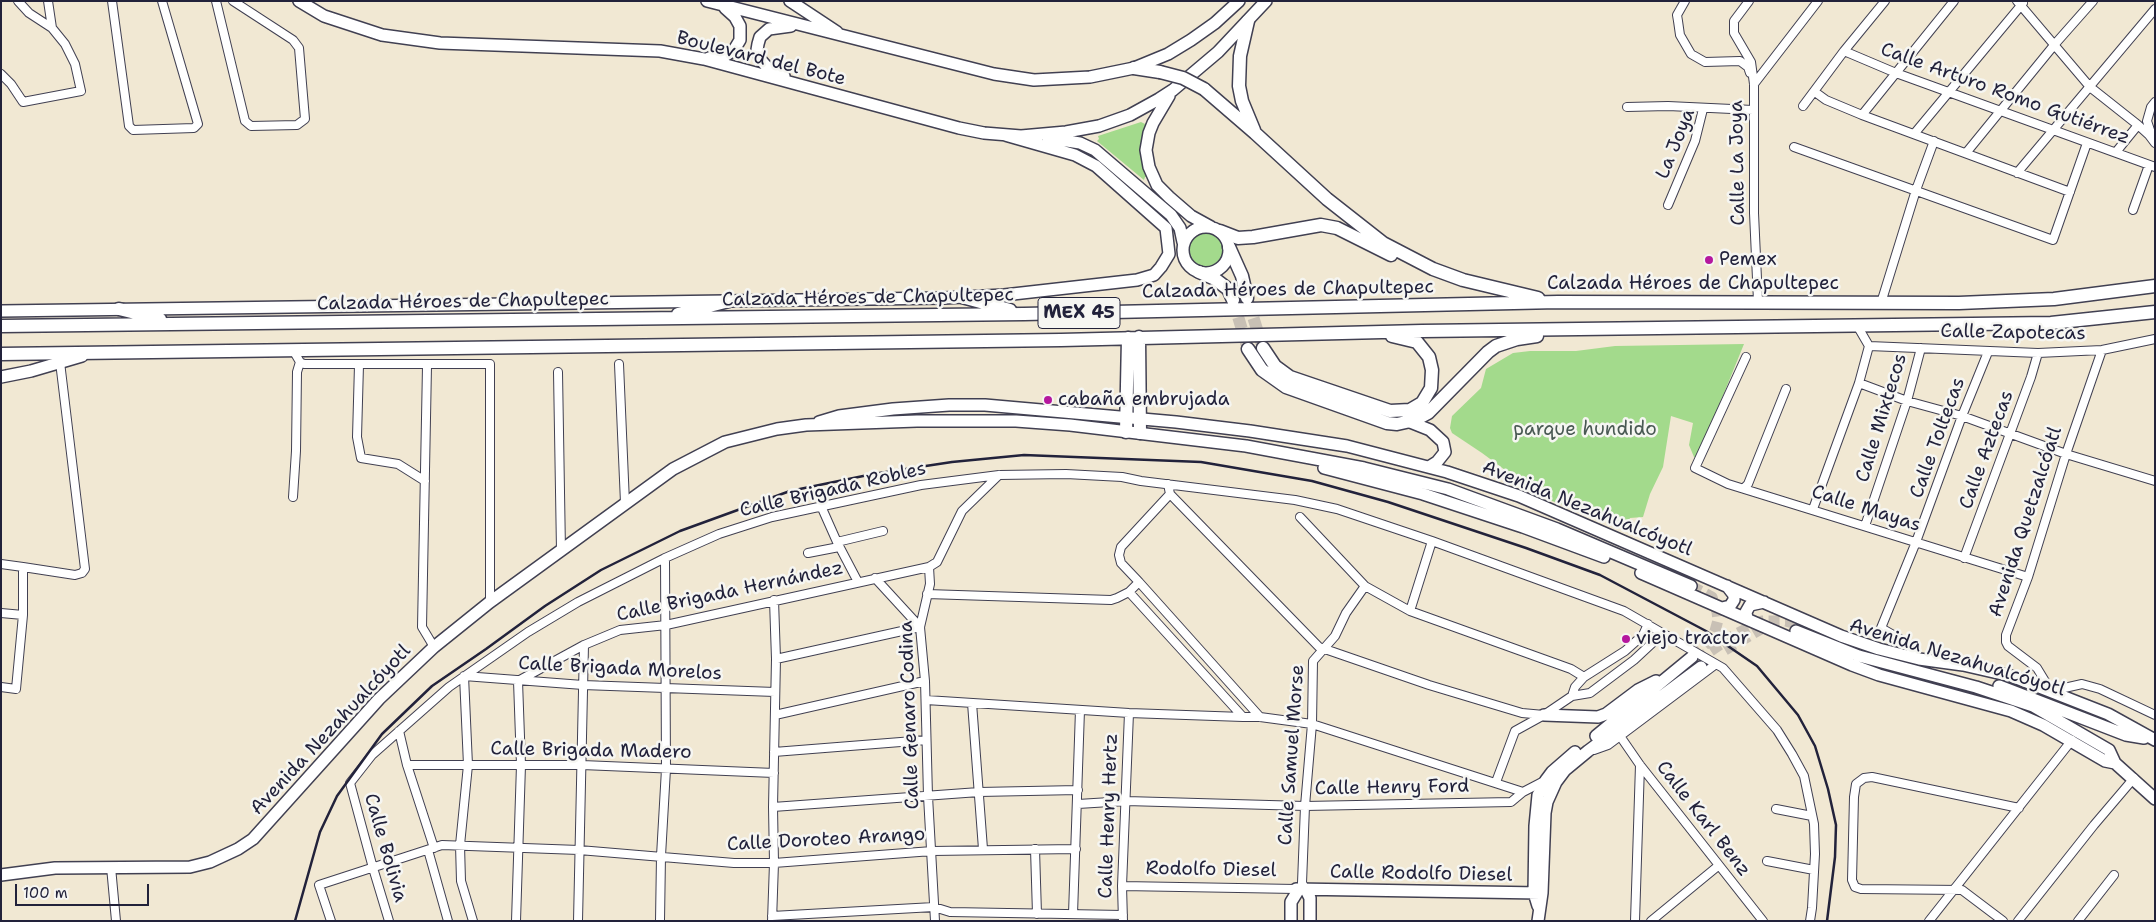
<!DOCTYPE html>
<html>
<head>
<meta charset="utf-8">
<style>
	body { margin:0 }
	#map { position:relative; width:2156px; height:922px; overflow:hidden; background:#f1e8d3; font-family:"Shantell Sans",sans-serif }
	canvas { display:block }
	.frame { position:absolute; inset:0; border:2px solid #22223b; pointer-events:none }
	.scale { position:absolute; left:15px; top:884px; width:134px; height:22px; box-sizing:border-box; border:2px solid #22223b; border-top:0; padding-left:6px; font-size:15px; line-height:18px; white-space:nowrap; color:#22223b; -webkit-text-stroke:4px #f6f6f2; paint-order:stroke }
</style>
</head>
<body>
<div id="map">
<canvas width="2156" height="922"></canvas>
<div class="frame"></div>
<div class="scale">100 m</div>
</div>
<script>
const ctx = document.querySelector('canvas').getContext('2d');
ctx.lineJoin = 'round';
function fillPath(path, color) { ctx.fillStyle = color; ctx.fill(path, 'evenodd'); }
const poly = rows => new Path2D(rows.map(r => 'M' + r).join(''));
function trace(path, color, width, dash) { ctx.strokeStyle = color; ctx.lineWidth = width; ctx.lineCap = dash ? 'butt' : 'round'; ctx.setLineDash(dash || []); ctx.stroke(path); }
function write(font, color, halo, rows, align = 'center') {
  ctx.font = font + ' "Shantell Sans",sans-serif'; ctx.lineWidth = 5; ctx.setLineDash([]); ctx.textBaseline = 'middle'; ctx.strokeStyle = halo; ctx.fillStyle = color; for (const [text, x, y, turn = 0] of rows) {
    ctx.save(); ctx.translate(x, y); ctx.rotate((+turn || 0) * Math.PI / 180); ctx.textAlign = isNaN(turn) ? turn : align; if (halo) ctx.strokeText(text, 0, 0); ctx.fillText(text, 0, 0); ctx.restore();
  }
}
const green = poly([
	[1141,122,1145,124,1147,122,1143,153,1149,177,1145,177,1144,180,1097,141,1099,139,1098,136],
	'1189 250a17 17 0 1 1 34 0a17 17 0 1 1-34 0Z',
	[1744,344,1698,457,1694,457,1689,445,1693,423,1671,416,1663,467,1650,494,1643,517,1630,518,1624,529,1591,514,1543,498,1482,453,1452,433,1450,428,1452,416,1481,388,1486,369,1513,353,1530,351,1576,351,1615,346]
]);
const secondaryTunnel = poly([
	[1691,586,1712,597,1717,612,1718,620,1715,631,1710,640,1694,655],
	[1725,650,1761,629],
	[1697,660,1736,634,1762,621,1786,621,1809,628]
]);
const primaryTunnel = poly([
	[1233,300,1247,346],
	[1248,301,1263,348]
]);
const street = poly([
	[18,1,29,13,52,28],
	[112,1,129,126,133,130,194,128,198,124,162,1],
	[216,1,245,121,251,126,297,125,305,119,299,48,293,40,233,1],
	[1685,1,1677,15,1678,21,1680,35,1691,54,1705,62,1740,61,1748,67,1750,73],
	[1749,1,1734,21,1734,33,1751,62,1754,84,1754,213,1758,301],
	[2017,1,2090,87,2138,125,2149,135,2155,143],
	[1844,51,1896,73,2155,167],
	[1,74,11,84,23,102,81,91,75,64,65,44,52,28,48,1],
	[1754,84,1818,1],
	[1815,92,1826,100,1862,115,2070,192],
	[1803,106,1844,51,1885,1],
	[1627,107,1668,106,1753,110],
	[1862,115,1954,1],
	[2151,133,2147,121,2151,107,2155,102],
	[1914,134,2023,3],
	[1794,147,2053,240,2087,143],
	[2116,152,2138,125],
	[1966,153,2055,44,2093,1],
	[2017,173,2155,9],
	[1668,205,1695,141,1703,109],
	[2133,210,2149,165],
	[1881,303,1916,190,1934,141],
	[1869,346,2038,353,2102,350,2155,339],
	[293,350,300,362,304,364,490,364,490,602],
	[2102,350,2066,454,2028,577,2006,635,2006,642,2008,646,2037,668,2051,691,2082,684,2100,689,2155,715],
	[1746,357,1695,468,1728,484,2028,577],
	[619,364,625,503],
	[359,365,357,437,361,458,398,464,425,481],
	[427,366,422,627,434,647],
	[558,372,561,551],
	[1859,383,1907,401,1962,416,2066,454,2155,481],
	[1168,484,1170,494,1319,647,1429,685,1522,713,1544,715],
	[1744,488,1748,484,1786,389],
	[293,497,296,451,297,372,300,362],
	[821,506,837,542,858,582],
	[1813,509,1859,383,1869,346,1858,327],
	[1300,517,1365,586,1410,611,1571,669,1584,677],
	[1865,526,1907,401,1921,348],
	[837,542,883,531],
	[808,553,839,547],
	[1964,558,2031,377,2038,353],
	[1,564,23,567,23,615,16,689,1,687],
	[23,567,75,575,82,573,85,569,60,362],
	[875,578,920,627],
	[1139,582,1260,717],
	[1129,592,1243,717,1260,717,1312,724,1523,792,1546,780],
	[927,594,1111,600,1117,598,1129,592,1139,582,1121,563,1119,555,1121,547,1170,494],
	[1410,611,1432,541],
	[1,613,23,615],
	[776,659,920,627],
	[1919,659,1904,641,1881,628,1916,542,1962,416,1988,352],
	[464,676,583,685,775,692],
	[464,676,468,765,460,845,461,881,473,921],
	[1572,696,1575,687,1584,677,1625,651,1643,635,1648,624],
	[926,700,1129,713,1243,717],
	[972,703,983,849],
	[775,715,925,681],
	[399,731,407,765,434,848],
	[1620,736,1640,765,1763,921],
	[1594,750,1608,745,1716,664],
	[774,752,926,740],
	[407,765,582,765,774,773],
	[1496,782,1515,731,1544,715,1572,696,1590,693,1634,660,1663,633],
	[1078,804,1126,801,1305,806,1511,802,1523,792],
	[773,807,979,792,1078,790],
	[1776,809,1812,816],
	[1035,849,1037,914],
	[428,850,448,921],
	[1767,861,1814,870],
	[111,867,116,921],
	[1122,886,1296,889],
	[1306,890,1302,883,1305,806,1312,724,1313,661,1335,636,1346,613,1365,586],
	[1073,914,1080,710],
	[772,916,934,907,950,912,1123,915],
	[331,921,319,885,442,845,579,850,734,863,774,863,932,851,1076,849],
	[389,921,373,868,350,783,372,755,449,687,528,632,578,602,665,558,719,534,772,517,921,485,999,475,1066,474,1122,477,1141,481,1295,500,1337,509,1432,541,1624,611,1716,664,1723,668,1777,730,1792,754,1804,776,1814,824,1815,854,1812,908,1810,921],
	[516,921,521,765,518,681,584,645,620,630,666,625,929,567],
	[578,921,584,645],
	[660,921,661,856,666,769,665,558],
	[772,921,774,863,773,807,776,659,774,600],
	[935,921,928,796,925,681,920,627,930,584,929,567,937,562,962,511,999,475],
	[1123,921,1122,886,1129,713],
	[1635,921,1640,765],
	[1651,921,1718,866],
	[1929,921,2072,740],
	[2003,921,1962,890,1861,889,1855,887,1852,880,1854,797,1856,784,1864,778,1872,777,2019,808],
	[2018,921,2094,825,2134,778],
	[2078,921,2114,875]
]);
const secondary = poly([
	[299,1,324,16,382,35,440,43,660,51,704,59,959,128,984,133,1021,136,1066,132,1099,126,1130,115,1159,99,1173,90,1218,52,1266,1],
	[707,1,994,74,1034,80,1090,77,1134,68,1168,54,1191,40,1215,23,1239,1],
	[790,1,837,32],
	[709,58,726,55,734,50,740,40,740,26,735,17,725,8],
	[784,76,767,67,760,59,757,50,758,44,760,37,769,29,791,26],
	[1169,96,1153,123,1149,133,1146,150,1149,167,1157,185,1169,197,1191,216,1211,227],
	[1048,138,1080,143,1095,150,1171,215,1180,228,1183,242],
	'1183 250a23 23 0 1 1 46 0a23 23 0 1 1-46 0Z',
	[1,311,944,298,1004,295,1137,280,1154,275,1161,267,1169,254,1166,228,1096,166,1075,155,1005,135],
	[1,377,31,371,82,356],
	[819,422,839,416,893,409,949,405,985,405,1176,422,1250,431,1347,446,1447,472,1519,496,1841,636,1879,649,1919,659,1963,665,2011,676,2108,714,2155,740],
	[1410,422,1430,430,1443,442,1445,452,1437,462,1429,467],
	[1324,468,1423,494,1523,527,1604,557],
	[1641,573,1852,665,1879,675,2011,711,2043,725,2105,761,2115,763],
	[1722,608,1730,606,1734,600,1734,595,1727,586],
	[1747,619,1746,612,1750,605,1764,602],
	[1796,631,1859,656,1976,687,2033,706,2109,750,2115,763,2155,799],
	[1999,686,2126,735,2144,738],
	[1544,715,1598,717,1606,714,1638,690,1656,681],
	[1596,736,1692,657],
	[1,875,55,868,190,867,210,862,238,849,253,839,379,699,434,647,490,602,673,469,725,442,777,429,806,425,917,421,1016,421,1070,425,1246,446,1364,468,1448,489,1557,529,1691,586],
	[1296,889,1540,893],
	[1306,890,1310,898,1310,921],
	[1538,906,1534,893,1535,826,1538,795,1546,780,1552,772,1575,752],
	[1291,921,1291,902,1299,889],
	[1538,921,1542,893,1545,813,1547,802,1556,782,1565,770,1588,751,1701,667]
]);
const primary = poly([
	[1248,21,1240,56,1239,86,1242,101,1254,130],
	[1134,68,1160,72],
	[1204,89,1255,133,1327,199,1383,243,1433,269,1463,280,1538,298],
	[1220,231,1238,238,1253,237,1321,225,1337,228,1391,255],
	[1229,247,1242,276,1247,298],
	[1199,272,1215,279,1228,289,1233,300],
	[962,297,1010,310],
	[119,309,160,319],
	[678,314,729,301],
	[1,326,1024,314,1558,302,1959,303,2054,299,2155,286],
	[1139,337,1140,433],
	[1263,348,1275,366,1290,377,1390,411,1410,410,1422,403,1431,388,1432,370,1429,357,1417,342,1392,336],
	[1248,349,1262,370,1286,387,1387,423,1397,424,1415,420,1428,413,1488,352,1496,346,1517,339,1537,336],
	[1,354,1061,340,1422,331,2051,323,2155,312],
	[1126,432,1128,338]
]);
const rail = poly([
	[295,921,320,832,337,796,382,734,432,686,486,649,545,606,601,570,680,531,790,491,873,474,952,462,1024,455,1201,462,1312,481,1388,502,1526,548,1600,575,1706,631,1757,666,1798,715,1815,746,1828,789,1836,825,1835,857,1827,921]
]);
const primaryBridge = poly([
	[1160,72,1183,78,1204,89]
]);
const markers = [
	[1709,260,5,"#b5179e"],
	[1048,400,5,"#b5179e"],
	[1626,639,5,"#b5179e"]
];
const shields = [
	[1079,313,82]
];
const shieldNames = [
	["MEX 45",1079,313]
];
const streetNames = [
	["Boulevard del Bote",761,59,14],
	["Calle Arturo Romo Gutiérrez",2005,94,20],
	["La Joya",1676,144,-68],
	["Calle La Joya",1738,163,-91],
	["Calzada Héroes de Chapultepec",1693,284],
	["Calzada Héroes de Chapultepec",1288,290,-1],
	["Calzada Héroes de Chapultepec",868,298,-1],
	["Calzada Héroes de Chapultepec",463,302,-1],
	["Calle Zapotecas",2013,333,1],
	["Calle Mixtecos",1882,418,-73],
	["Calle Toltecas",1938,438,-70],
	["Calle Aztecas",1987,450,-70],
	["Calle Brigada Robles",833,490,-13],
	["Avenida Nezahualcóyotl",1587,509,22],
	["Calle Mayas",1866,509,18],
	["Avenida Quetzalcóatl",2026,522,-72],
	["Calle Brigada Hernández",730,592,-12],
	["Avenida Nezahualcóyotl",1957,658,17],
	["Calle Brigada Morelos",620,669,3],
	["Calle Genaro Codina",910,715,-92],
	["Avenida Nezahualcóyotl",331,730,-47],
	["Calle Brigada Madero",591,751,1],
	["Calle Samuel Morse",1292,755,-86],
	["Calle Henry Ford",1392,788,-1],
	["Calle Henry Hertz",1109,816,-88],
	["Calle Karl Benz",1703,819,52],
	["Calle Doroteo Arango",826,840,-3],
	["Calle Bolivia",385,848,74],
	["Rodolfo Diesel",1211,870,1],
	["Calle Rodolfo Diesel",1421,874,1]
];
const poiNames = [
	["Pemex",1719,260],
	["cabaña embrujada",1058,400],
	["viejo tractor",1636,639]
];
const parkNames = [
	["parque hundido",1585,430]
];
fillPath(green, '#a3da8c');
trace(secondaryTunnel, '#c8c0b5', 11, [11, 5.5]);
trace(primaryTunnel, '#c8c0b5', 12, [12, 6]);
trace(street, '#414052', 10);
trace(secondary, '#414052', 14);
trace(primary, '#414052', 15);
trace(street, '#fff', 8);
trace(secondary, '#fff', 11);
trace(primary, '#fff', 12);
trace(rail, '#22223b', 2.5);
trace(primaryBridge, '#414052', 15, []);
trace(primaryBridge, '#fff', 12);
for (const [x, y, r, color] of markers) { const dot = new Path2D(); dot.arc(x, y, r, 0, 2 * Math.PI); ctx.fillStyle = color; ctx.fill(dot); trace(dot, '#f6f6f2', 2); }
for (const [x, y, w] of shields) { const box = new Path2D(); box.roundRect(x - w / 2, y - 15.5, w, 31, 4); ctx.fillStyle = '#f6f6f2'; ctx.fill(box); trace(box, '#22223b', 1); }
write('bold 18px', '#22223b', null, shieldNames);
write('19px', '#22223b', '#f6f6f2', streetNames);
write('19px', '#22223b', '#f6f6f2', poiNames, 'left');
write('19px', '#495953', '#f6f6f2', parkNames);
</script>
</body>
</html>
